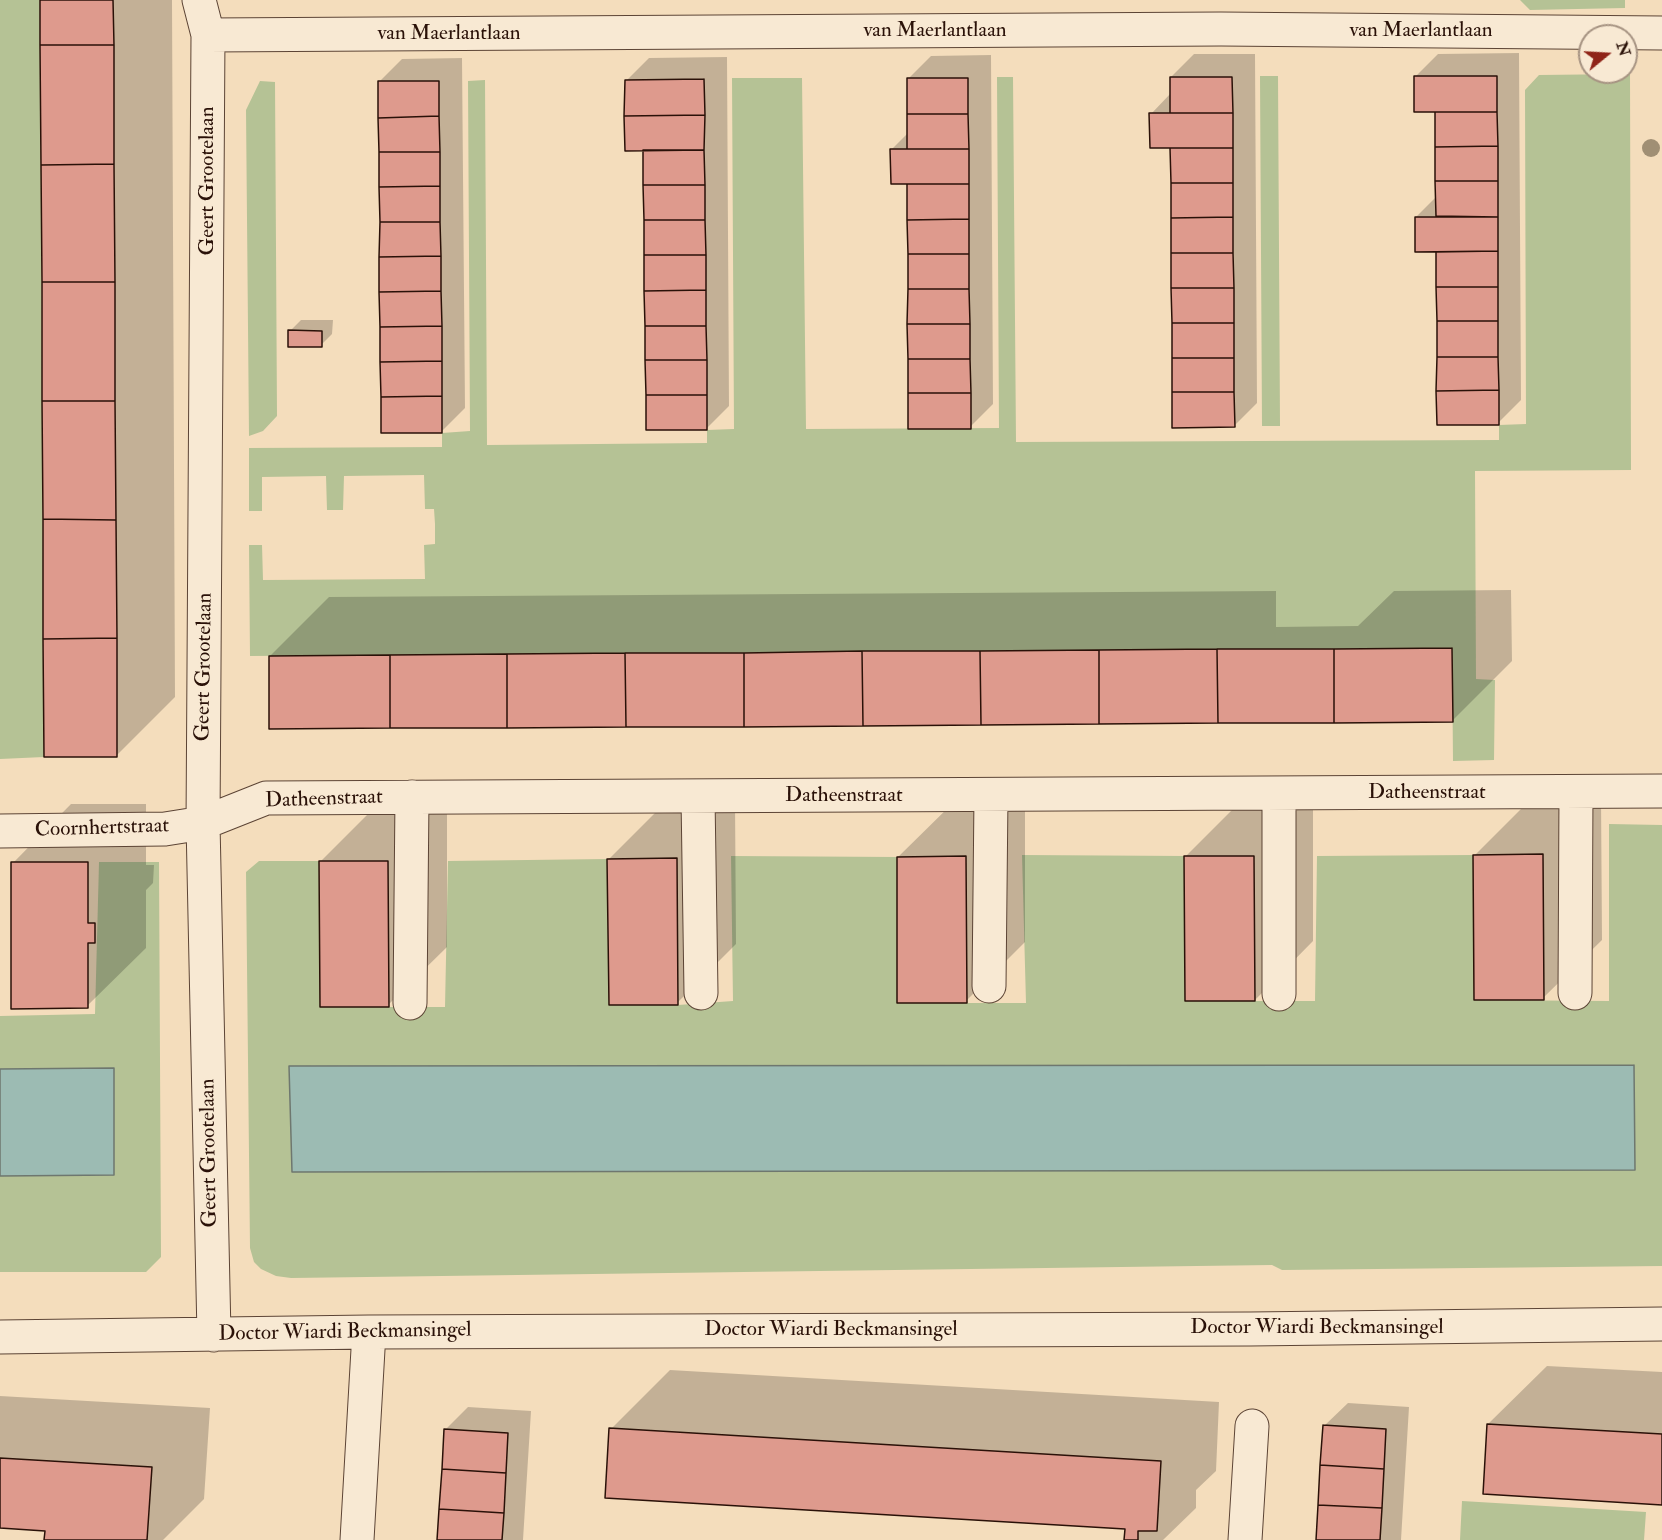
<!DOCTYPE html>
<html>
<head>
<meta charset="utf-8">
<style>
	body { margin:0 }
	#map { position:relative; width:1662px; height:1540px; overflow:hidden; background:#f4ddbc; font-family:"IM FELL Double Pica",serif }
	canvas { display:block }
	.north { position:absolute; left:1578px; top:24px; width:60px; height:60px; box-sizing:border-box; background:#f8e9d3; border:2px solid #a69382; border-radius:50%; rotate:72deg; font-size:16px; font-weight:700; line-height:24px; text-align:center; color:#2a1108 }
	.north::after { content:''; display:block; margin:auto; width:21px; height:27px; background:#8f2418; clip-path:polygon(50% 0,100% 100%,50% 72%,0 100%) }
</style>
</head>
<body>
<div id="map">
<canvas width="1662" height="1540"></canvas>
<div class="north">N</div>
</div>
<script>
const ctx = document.querySelector('canvas').getContext('2d');
ctx.lineJoin = 'round';
function fillPath(path, color) { ctx.fillStyle = color; ctx.fill(path, 'evenodd'); }
const poly = rows => new Path2D(rows.map(r => 'M' + r).join(''));
function trace(path, color, width, dash) { ctx.strokeStyle = color; ctx.lineWidth = width; ctx.lineCap = dash ? 'butt' : 'round'; ctx.setLineDash(dash || []); ctx.stroke(path); }
function write(font, color, halo, rows, align = 'center') {
  ctx.font = font + ' "IM FELL Double Pica",serif'; ctx.lineWidth = 4.5; ctx.setLineDash([]); ctx.textBaseline = 'middle'; ctx.strokeStyle = halo; ctx.fillStyle = color; for (const [text, x, y, turn = 0] of rows) {
    ctx.save(); ctx.translate(x, y); ctx.rotate((+turn || 0) * Math.PI / 180); ctx.textAlign = isNaN(turn) ? turn : align; if (halo) ctx.strokeText(text, 0, 0); ctx.fillText(text, 0, 0); ctx.restore();
  }
}
const green = poly([
	[0,0,40,0,44,757,0,759],
	[1520,0,1625,0,1625,8,1530,10],
	[1626,71,1630,72,1631,470,1475,471,1476,679,1495,680,1494,760,1453,761,1452,648,250,656,249,545,262,545,263,580,425,579,424,545,435,544,435,524,434,509,425,509,424,475,344,476,343,510,327,510,326,476,262,477,262,511,249,511,249,448,442,447,442,433,470,431,468,81,485,80,487,445,707,443,707,430,734,429,732,78,802,78,806,429,999,428,997,77,1013,77,1016,442,1499,440,1499,425,1526,424,1525,90,1539,75,1626,74],
	[1260,76,1278,76,1280,426,1262,426],
	[260,81,275,82,277,416,263,431,249,436,246,110],
	[1609,824,1662,825,1662,1266,1282,1270,1272,1265,291,1278,276,1276,261,1269,254,1262,250,1248,246,872,259,861,319,861,320,1007,445,1007,448,861,607,859,609,1005,678,1005,733,1001,731,856,897,857,897,1003,1026,1003,1022,855,1184,856,1185,1001,1315,1001,1317,856,1473,855,1474,1000,1609,1001],
	[1634,1065,1634,1170,292,1171,290,1066],
	[99,862,159,862,161,1257,146,1272,0,1272,0,1176,114,1175,114,1068,0,1069,0,1016,95,1014],
	[1462,1501,1646,1512,1644,1540,1460,1540]
]);
const water = poly([
	[1634,1065,1635,1170,292,1172,289,1066,1634,1065],
	[114,1068,114,1175,0,1176,0,1069,114,1068]
]);
const shadow = poly([
	[42,0,172,0,175,697,116,756],
	[1519,53,1521,400,1498,423,1438,424,1437,250,1416,217,1437,196,1437,110,1415,77,1438,54],
	[1194,54,1255,54,1257,403,1234,426,1172,146,1151,114,1171,93,1171,77],
	[991,55,993,404,970,427,908,182,891,150,908,133,908,79,931,56],
	[727,57,729,406,706,429,645,149,626,81,649,58],
	[462,58,465,408,442,431,379,82,402,59],
	[301,320,333,320,332,334,321,345,290,331],
	[1511,590,1512,661,1453,720,270,656,329,597,1276,591,1276,627,1358,626,1394,591],
	[1601,796,1602,940,1543,998,1475,855,1533,797],
	[1025,798,1025,942,966,1001,898,857,957,799],
	[1244,798,1313,798,1313,941,1255,1000,1185,857],
	[668,800,735,800,736,944,677,1003,609,859],
	[379,803,447,803,447,947,388,1005,320,862],
	[71,804,146,804,146,865,154,865,153,883,146,890,146,948,87,1006,13,863],
	[1547,1366,1662,1372,1662,1504,1488,1424],
	[670,1370,1219,1402,1216,1471,1196,1490,1196,1508,1163,1540,1125,1540,1126,1528,611,1429],
	[0,1396,210,1408,204,1499,163,1540,46,1540,47,1529,0,1527],
	[1348,1403,1409,1407,1401,1540,1318,1540,1324,1426],
	[468,1407,531,1411,523,1540,439,1540,445,1430]
]);
const building = poly([
	[40,0,113,0,114,45,40,45,40,0],
	[40,45,114,45,114,164,41,165,40,45],
	[1414,76,1497,76,1497,112,1414,112,1414,76],
	[1170,77,1232,77,1233,113,1170,113,1170,77],
	[907,78,968,78,968,114,907,114,907,78],
	[704,79,705,115,624,116,625,80,704,79],
	[378,81,439,81,439,116,378,118,378,81],
	[1435,112,1497,112,1498,146,1435,147,1435,112],
	[1149,113,1233,113,1233,148,1150,148,1149,113],
	[907,114,968,114,969,149,907,149,907,114],
	[705,115,704,150,625,151,624,116,705,115],
	[439,116,440,152,379,152,378,118,439,116],
	[1498,146,1498,181,1435,181,1435,147,1498,146],
	[1170,148,1233,148,1233,183,1171,183,1170,148],
	[890,149,969,149,969,184,891,184,890,149],
	[643,150,704,150,705,185,643,185,643,150],
	[379,152,440,152,440,186,379,187,379,152],
	[114,164,115,282,42,282,41,165,114,164],
	[1435,181,1498,181,1498,217,1436,216,1435,181],
	[1171,183,1233,183,1233,217,1171,218,1171,183],
	[907,184,969,184,969,219,907,220,907,184],
	[643,185,705,185,705,220,644,220,643,185],
	[440,186,440,222,380,222,379,187,440,186],
	[1233,217,1233,253,1171,253,1171,218,1233,217],
	[1415,217,1498,217,1498,251,1415,252,1415,217],
	[969,219,969,254,908,254,907,220,969,219],
	[644,220,705,220,706,255,644,255,644,220],
	[380,222,440,222,441,256,379,257,380,222],
	[1498,251,1498,287,1436,287,1436,252,1498,251],
	[1171,253,1233,253,1234,288,1171,288,1171,253],
	[908,254,969,254,969,289,908,289,908,254],
	[644,255,706,255,706,290,644,291,644,255],
	[441,256,441,291,379,292,379,257,441,256],
	[42,282,115,282,115,401,42,401,42,282],
	[1436,287,1498,287,1498,321,1437,321,1436,287],
	[1171,288,1234,288,1234,323,1172,323,1171,288],
	[908,289,969,289,970,324,907,324,908,289],
	[706,290,706,326,645,326,644,291,706,290],
	[441,291,442,326,380,327,379,292,441,291],
	[1437,321,1498,321,1498,357,1437,357,1437,321],
	[1172,323,1234,323,1234,358,1172,358,1172,323],
	[907,324,970,324,970,359,908,359,907,324],
	[442,326,442,361,380,362,380,327,442,326],
	[645,326,706,326,707,360,645,360,645,326],
	[288,330,322,331,322,347,288,347,288,330],
	[1437,357,1498,357,1499,390,1436,391,1437,357],
	[1172,358,1234,358,1234,392,1172,392,1172,358],
	[908,359,970,359,971,393,908,393,908,359],
	[645,360,707,360,707,395,646,395,645,360],
	[442,361,442,396,381,397,380,362,442,361],
	[1499,390,1499,425,1437,425,1436,391,1499,390],
	[1172,392,1234,392,1235,427,1172,428,1172,392],
	[908,393,971,393,971,429,908,429,908,393],
	[646,395,707,395,707,430,646,430,646,395],
	[442,396,442,433,381,433,381,397,442,396],
	[42,401,115,401,116,520,43,519,42,401],
	[43,519,116,520,117,638,43,639,43,519],
	[117,638,117,757,44,757,43,639,117,638],
	[1452,648,1453,722,1334,723,1334,649,1452,648],
	[1217,649,1218,723,1099,724,1099,650,1217,649],
	[1217,649,1334,649,1334,723,1218,723,1217,649],
	[1099,650,1099,724,981,725,980,651,1099,650],
	[862,651,863,726,744,727,744,653,862,651],
	[862,651,980,651,981,725,863,726,862,651],
	[625,653,626,727,507,728,507,654,625,653],
	[625,653,744,653,744,727,626,727,625,653],
	[507,654,507,728,390,728,390,655,507,654],
	[390,655,390,728,269,729,269,656,390,655],
	[1543,854,1544,1000,1474,1000,1473,855,1543,854],
	[966,856,967,1003,897,1003,897,857,966,856],
	[1184,856,1254,856,1255,1001,1185,1001,1184,856],
	[677,858,678,1005,609,1005,607,859,677,858],
	[319,861,388,861,389,1007,320,1007,319,861],
	[11,862,88,862,88,923,95,923,95,943,88,943,88,1008,11,1009,11,862],
	[1487,1424,1662,1434,1662,1505,1483,1494,1487,1424],
	[1323,1425,1386,1429,1384,1469,1320,1465,1323,1425],
	[609,1428,1161,1461,1157,1531,1138,1531,1138,1540,1124,1540,1125,1529,605,1498,609,1428],
	[444,1429,508,1433,506,1473,442,1469,444,1429],
	[0,1458,152,1467,147,1540,44,1540,45,1531,0,1528,0,1458],
	[1320,1465,1384,1469,1382,1508,1318,1505,1320,1465],
	[442,1469,506,1473,504,1513,439,1509,442,1469],
	[1318,1505,1382,1508,1380,1540,1316,1540,1318,1505],
	[439,1509,504,1513,502,1540,437,1540,439,1509]
]);
const minor = poly([
	[199,0,208,35,203,823,214,1335],
	[208,35,1221,29,1662,33],
	[698,797,701,993],
	[0,831,165,829,203,823,266,798,1662,791],
	[989,986,991,796],
	[1575,993,1576,792],
	[1279,994,1279,794],
	[410,1003,412,797],
	[0,1337,369,1332,1250,1329,1662,1324],
	[357,1540,369,1332],
	[1245,1540,1252,1426]
]);
const trees = [
	[1651,148]
];
const streetNames = [
	["van Maerlantlaan",935,31],
	["van Maerlantlaan",1421,31],
	["van Maerlantlaan",449,34],
	["Geert Grootelaan",208,181,-90],
	["Geert Grootelaan",205,667,-89],
	["Datheenstraat",1427,793],
	["Datheenstraat",844,796],
	["Datheenstraat",324,800,-2],
	["Coornhertstraat",102,829,-2],
	["Geert Grootelaan",210,1153,-91],
	["Doctor Wiardi Beckmansingel",1317,1328],
	["Doctor Wiardi Beckmansingel",831,1330],
	["Doctor Wiardi Beckmansingel",345,1333,-1]
];
fillPath(green, '#b5c295');
fillPath(water, '#9cbbb3');
trace(water, '#6e776f', 1.5);
fillPath(shadow, '#0003');
fillPath(building, '#de9a8d');
trace(building, '#2a1108', 1.5);
trace(minor, '#5c4435', 35);
trace(minor, '#f8e9d3', 33);
ctx.fillStyle = '#a08f74';
for (const [x, y] of trees) { ctx.beginPath(); ctx.arc(x, y, 9, 0, 2 * Math.PI); ctx.fill(); }
write('21px', '#2a1108', '#f8e9d3', streetNames);
</script>
</body>
</html>
